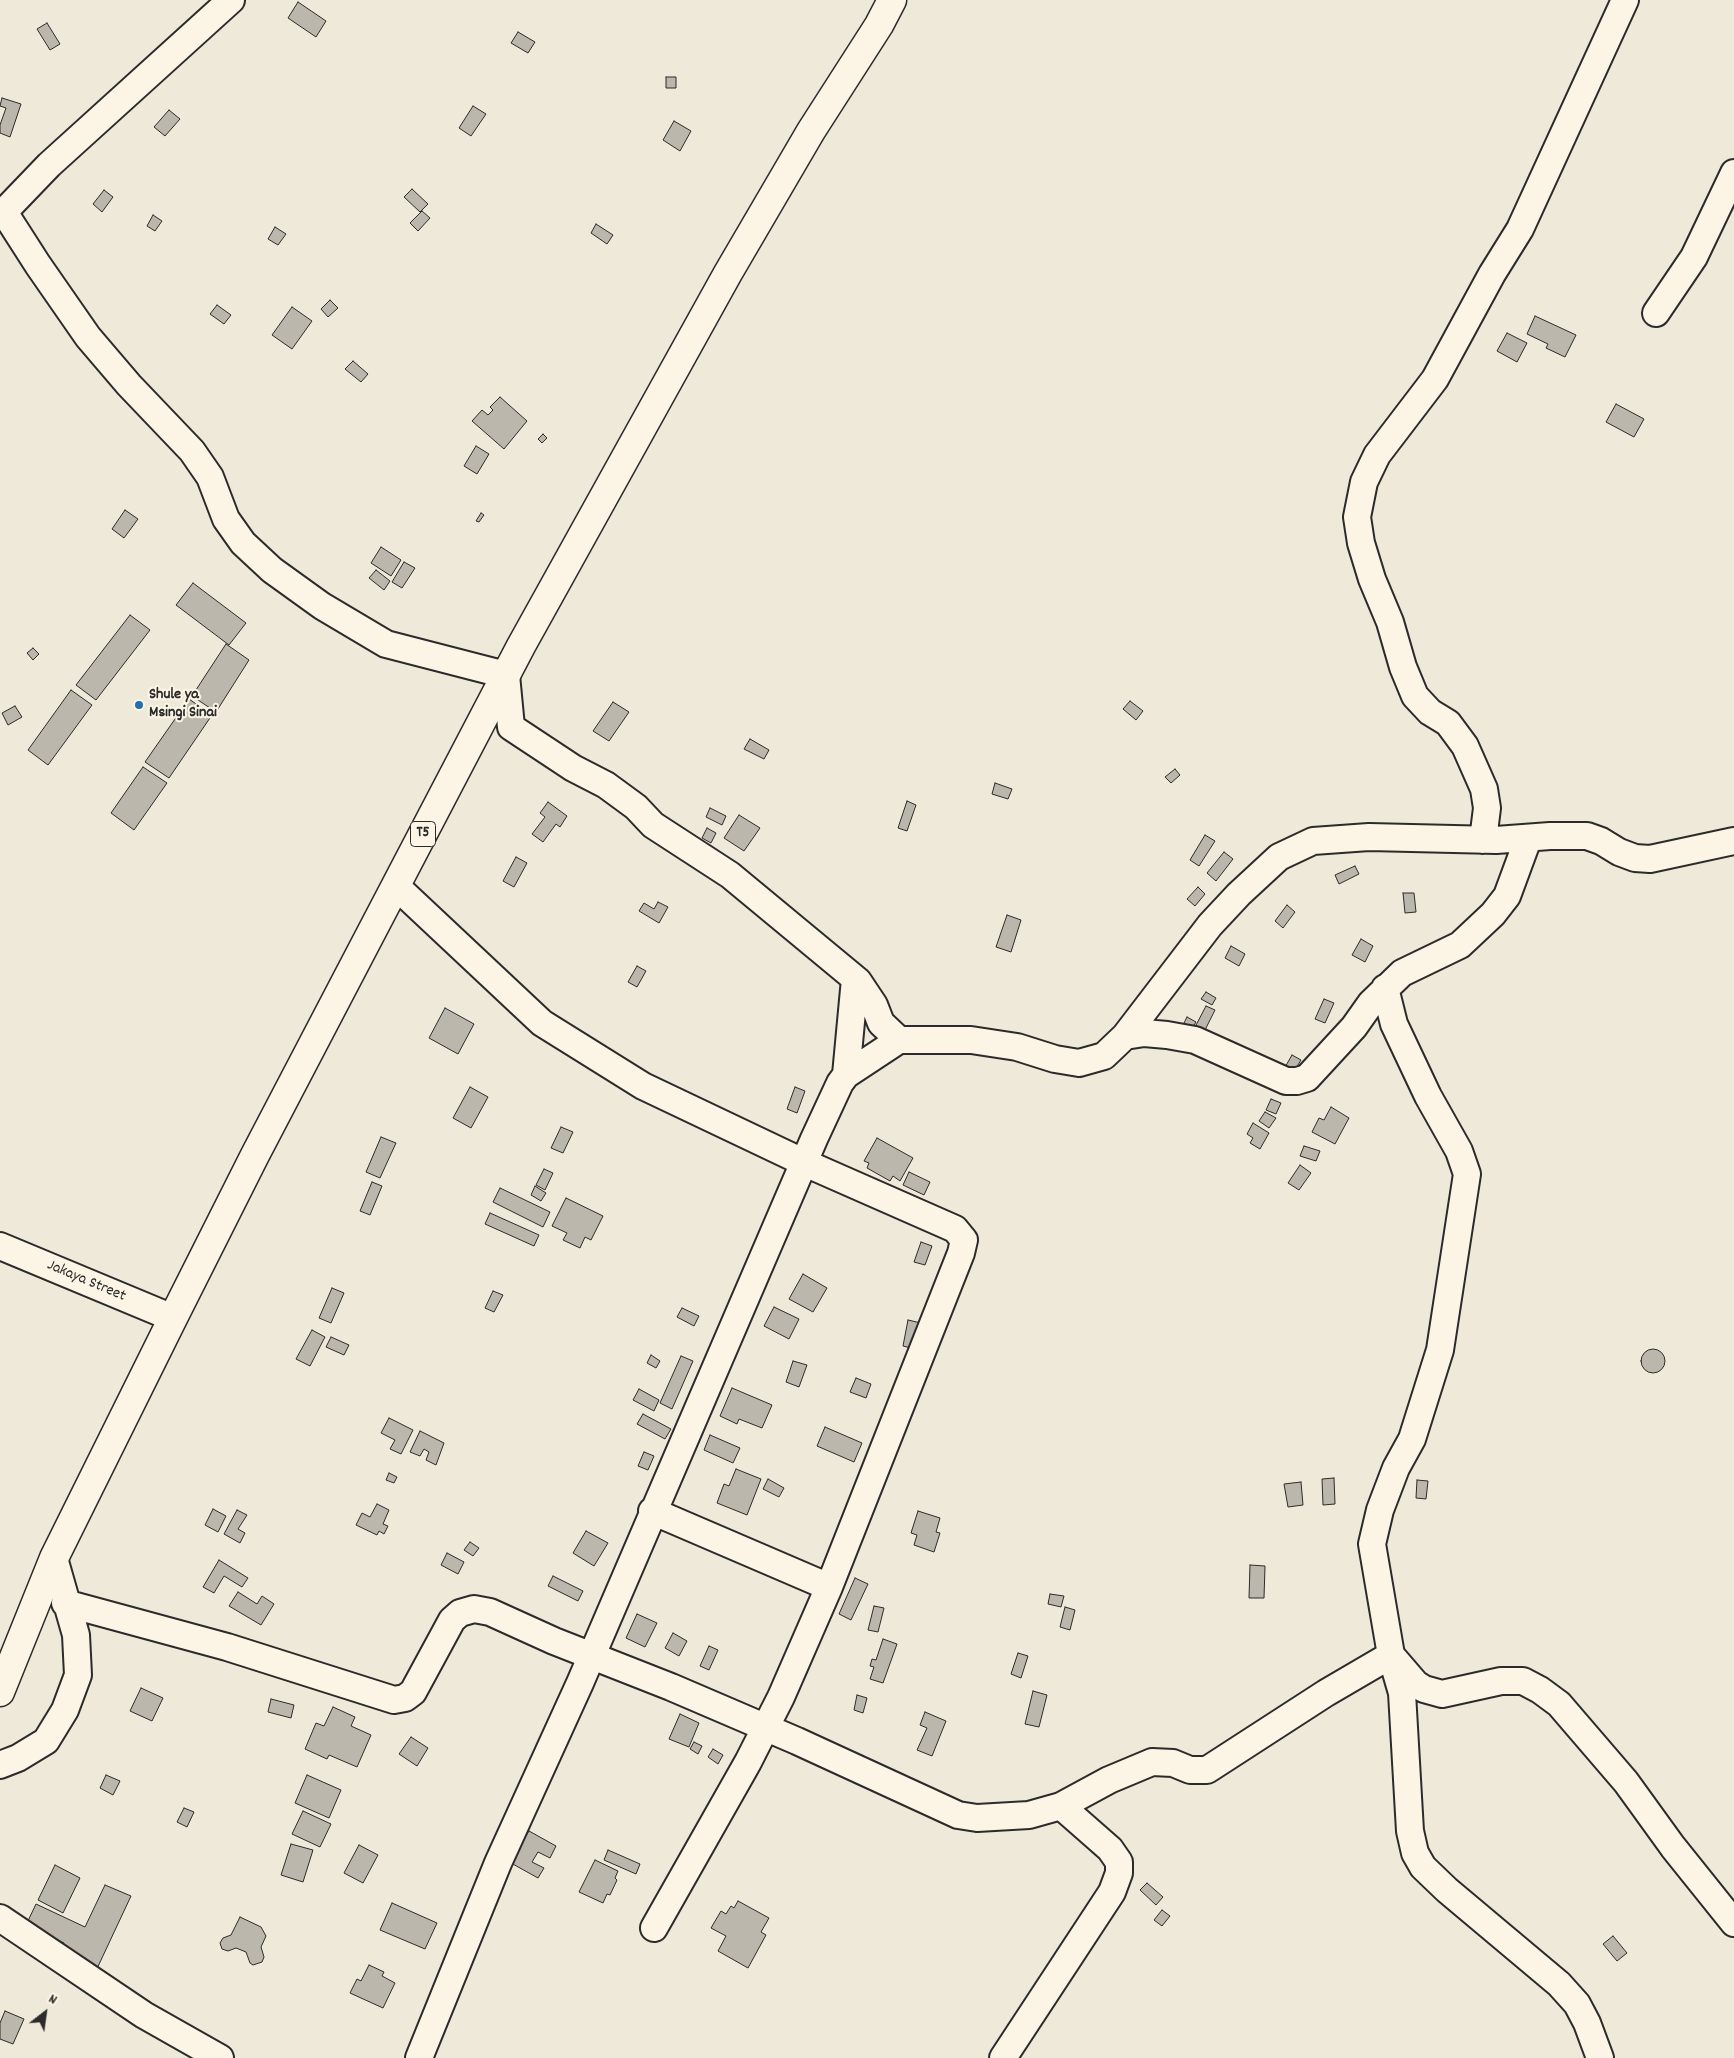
<!DOCTYPE html>
<html>
<head>
<meta charset="utf-8">
<style>
	body { margin:0 }
	#map { position:relative; width:1734px; height:2058px; overflow:hidden; background:#efe9da; font-family:Dekko,sans-serif }
	canvas { display:block }
	.north { position:absolute; left:20px; top:1988px; width:50px; height:50px; -webkit-text-stroke:4px #fcf5e5; paint-order:stroke; rotate:30deg; font-size:14px; font-weight:700; line-height:20px; text-align:center; color:#2b2b2b }
	.north::after { content:''; display:block; margin:auto; width:18px; height:22px; background:#2b2b2b; clip-path:polygon(50% 0,100% 100%,50% 72%,0 100%) }
</style>
</head>
<body>
<div id="map">
<canvas width="1734" height="2058"></canvas>
<div class="north">N</div>
</div>
<script>
const ctx = document.querySelector('canvas').getContext('2d');
ctx.lineJoin = 'round';
function fillPath(path, color) { ctx.fillStyle = color; ctx.fill(path, 'evenodd'); }
const poly = rows => new Path2D(rows.map(r => 'M' + r).join(''));
function trace(path, color, width, dash) { ctx.strokeStyle = color; ctx.lineWidth = width; ctx.lineCap = dash ? 'butt' : 'round'; ctx.setLineDash(dash || []); ctx.stroke(path); }
function write(font, color, halo, rows, align = 'center') {
  ctx.font = font + ' Dekko,sans-serif'; ctx.lineWidth = 4; ctx.setLineDash([]); ctx.textBaseline = 'middle'; ctx.strokeStyle = halo; ctx.fillStyle = color; for (const [text, x, y, turn = 0] of rows) {
    ctx.save(); ctx.translate(x, y); ctx.rotate((+turn || 0) * Math.PI / 180); ctx.textAlign = isNaN(turn) ? turn : align; if (halo) ctx.strokeText(text, 0, 0); ctx.fillText(text, 0, 0); ctx.restore();
  }
}
const building = poly([
	[298,2,326,21,316,37,288,18,298,2],
	[47,23,60,44,50,50,37,29,47,23],
	[518,32,535,42,528,53,511,43,518,32],
	[666,77,676,77,676,88,666,88,666,77],
	[2,98,21,104,10,137,0,133,0,125,6,108,0,106,2,98],
	[473,106,486,114,471,136,459,128,473,106],
	[169,110,180,119,165,136,154,127,169,110],
	[674,121,691,131,680,151,663,140,674,121],
	[412,189,428,204,420,212,404,197,412,189],
	[104,190,113,197,102,212,93,204,104,190],
	[422,211,430,218,418,231,410,223,422,211],
	[153,215,162,221,155,231,147,226,153,215],
	[596,224,613,235,607,244,591,233,596,224],
	[275,227,286,234,278,245,268,239,275,227],
	[330,300,338,308,328,317,321,309,330,300],
	[217,305,231,315,224,324,210,314,217,305],
	[292,307,312,321,292,349,272,335,292,307],
	[1535,316,1576,335,1565,357,1546,348,1548,344,1527,334,1535,316],
	[1507,333,1527,343,1517,362,1497,351,1507,333],
	[353,361,368,374,361,382,345,369,353,361],
	[500,397,527,421,504,449,472,421,482,410,488,415,493,410,490,407,500,397],
	[1616,404,1644,419,1634,437,1606,422,1616,404],
	[543,434,547,438,542,443,538,439,543,434],
	[476,446,489,454,477,474,464,466,476,446],
	[125,510,138,519,124,538,112,529,125,510],
	[481,513,484,515,479,522,476,521,481,513],
	[381,547,401,560,391,576,371,563,381,547],
	[404,562,415,568,402,588,392,582,404,562],
	[376,570,390,581,384,590,369,578,376,570],
	[193,583,246,623,229,645,176,605,193,583],
	[130,615,150,630,96,700,76,685,130,615],
	[226,644,249,660,216,712,192,696,226,644],
	[33,648,39,654,33,660,27,653,33,648],
	[71,690,92,705,48,765,28,750,71,690],
	[189,699,212,715,169,778,145,762,189,699],
	[1130,701,1143,711,1136,720,1123,709,1130,701],
	[613,702,629,712,609,741,593,731,613,702],
	[15,706,22,717,8,725,2,713,15,706],
	[750,739,769,750,764,759,744,749,750,739],
	[143,767,167,783,134,830,111,813,143,767],
	[1175,769,1180,775,1171,783,1165,777,1175,769],
	[995,783,1012,789,1008,799,992,794,995,783],
	[907,801,916,805,907,831,898,828,907,801],
	[548,802,567,816,560,827,556,824,543,842,532,834,545,817,540,813,548,802],
	[710,808,726,816,722,825,706,817,710,808],
	[739,815,760,828,744,851,724,838,739,815],
	[707,828,716,833,711,843,702,838,707,828],
	[1205,835,1215,841,1199,866,1190,860,1205,835],
	[1224,852,1233,859,1216,881,1207,873,1224,852],
	[516,857,527,863,514,887,503,881,516,857],
	[1355,866,1359,874,1339,884,1335,875,1355,866],
	[1198,887,1205,894,1195,906,1187,899,1198,887],
	[1403,893,1414,893,1416,912,1405,913,1403,893],
	[658,902,668,907,659,923,639,911,644,903,654,909,658,902],
	[1287,905,1295,912,1283,928,1275,921,1287,905],
	[1007,915,1021,920,1011,952,996,947,1007,915],
	[1361,939,1373,946,1365,962,1352,955,1361,939],
	[1231,946,1245,954,1239,966,1225,958,1231,946],
	[637,966,646,971,637,987,628,982,637,966],
	[1206,992,1216,998,1212,1005,1201,999,1206,992],
	[1324,999,1334,1003,1325,1023,1315,1019,1324,999],
	[1206,1006,1215,1010,1203,1034,1194,1029,1206,1006],
	[445,1008,474,1024,458,1054,429,1038,445,1008],
	[1187,1017,1196,1022,1191,1030,1183,1025,1187,1017],
	[1292,1055,1301,1060,1293,1073,1284,1069,1292,1055],
	[470,1087,488,1097,471,1128,453,1118,470,1087],
	[795,1087,805,1091,797,1113,787,1109,795,1087],
	[1271,1099,1281,1103,1276,1114,1266,1110,1271,1099],
	[1331,1107,1349,1118,1335,1144,1312,1132,1319,1118,1324,1120,1331,1107],
	[1265,1112,1276,1118,1269,1128,1259,1121,1265,1112],
	[1253,1123,1269,1133,1260,1149,1250,1143,1253,1138,1247,1134,1253,1123],
	[561,1127,573,1132,563,1153,551,1148,561,1127],
	[381,1137,396,1143,380,1178,366,1172,381,1137],
	[877,1138,913,1158,900,1181,893,1176,890,1181,867,1168,869,1163,864,1161,877,1138],
	[1304,1146,1320,1151,1316,1161,1300,1156,1304,1146],
	[1300,1165,1311,1173,1299,1190,1288,1183,1300,1165],
	[544,1169,553,1173,545,1190,536,1185,544,1169],
	[909,1172,930,1182,924,1195,903,1185,909,1172],
	[372,1182,382,1186,370,1215,360,1211,372,1182],
	[535,1186,546,1193,541,1201,531,1195,535,1186],
	[500,1188,550,1212,543,1227,493,1202,500,1188],
	[566,1198,603,1216,591,1240,585,1237,580,1248,563,1240,567,1233,552,1226,566,1198],
	[490,1213,539,1235,534,1246,485,1224,490,1213],
	[921,1242,932,1246,925,1265,914,1262,921,1242],
	[803,1274,827,1288,813,1312,789,1299,803,1274],
	[332,1288,344,1293,331,1323,319,1318,332,1288],
	[493,1291,503,1295,494,1312,485,1308,493,1291],
	[774,1307,799,1319,789,1339,764,1326,774,1307],
	[682,1308,699,1316,694,1326,677,1317,682,1308],
	[908,1320,921,1323,915,1349,903,1346,908,1320],
	[312,1330,325,1337,310,1366,296,1359,312,1330],
	[331,1337,349,1345,344,1355,326,1347,331,1337],
	'1641 1361a12 12 0 1 1 24 0a12 12 0 1 1-24 0Z',
	[651,1355,660,1361,656,1368,647,1363,651,1355],
	[681,1356,693,1361,672,1409,660,1403,681,1356],
	[793,1361,807,1365,799,1387,786,1382,793,1361],
	[856,1378,871,1384,866,1398,850,1392,856,1378],
	[732,1388,772,1405,762,1428,739,1419,737,1424,720,1416,732,1388],
	[639,1389,659,1400,654,1411,633,1400,639,1389],
	[643,1414,671,1429,665,1439,637,1424,643,1414],
	[389,1418,413,1430,401,1454,390,1449,395,1440,381,1433,389,1418],
	[825,1427,862,1443,854,1462,817,1446,825,1427],
	[420,1431,444,1443,436,1465,426,1460,429,1452,424,1449,420,1456,410,1452,420,1431],
	[710,1435,740,1448,733,1463,704,1450,710,1435],
	[644,1452,654,1456,648,1470,638,1466,644,1452],
	[736,1469,761,1479,747,1515,717,1503,724,1484,729,1486,736,1469],
	[389,1473,397,1477,394,1483,386,1480,389,1473],
	[1334,1478,1335,1504,1323,1505,1322,1479,1334,1478],
	[768,1479,784,1488,779,1497,763,1489,768,1479],
	[1417,1480,1428,1481,1426,1499,1416,1498,1417,1480],
	[1301,1482,1303,1505,1288,1507,1284,1484,1301,1482],
	[377,1504,389,1510,383,1524,388,1526,384,1534,379,1531,377,1535,356,1525,362,1513,370,1517,377,1504],
	[213,1509,226,1516,218,1532,205,1525,213,1509],
	[237,1510,247,1515,238,1529,245,1533,240,1543,224,1534,237,1510],
	[918,1511,940,1518,936,1532,940,1533,934,1552,914,1545,917,1535,911,1533,918,1511],
	[586,1531,608,1543,594,1566,573,1553,586,1531],
	[470,1542,479,1548,473,1556,464,1550,470,1542],
	[447,1553,464,1562,458,1574,441,1565,447,1553],
	[219,1560,248,1578,242,1587,224,1576,214,1593,203,1587,219,1560],
	[1250,1565,1265,1566,1264,1598,1249,1598,1250,1565],
	[553,1576,583,1591,578,1601,548,1586,553,1576],
	[855,1578,868,1584,851,1620,839,1614,855,1578],
	[238,1592,257,1604,262,1596,274,1604,261,1625,229,1606,238,1592],
	[1050,1594,1064,1596,1061,1607,1048,1604,1050,1594],
	[874,1606,884,1608,878,1632,868,1630,874,1606],
	[1065,1607,1075,1610,1070,1630,1060,1627,1065,1607],
	[637,1614,657,1623,645,1647,626,1638,637,1614],
	[673,1633,687,1641,679,1656,665,1648,673,1633],
	[883,1639,897,1644,883,1683,870,1679,874,1667,870,1666,872,1659,876,1660,883,1639],
	[709,1646,718,1650,709,1670,700,1666,709,1646],
	[1018,1653,1028,1656,1021,1678,1011,1674,1018,1653],
	[141,1688,163,1698,152,1721,130,1711,141,1688],
	[1033,1691,1047,1695,1039,1727,1025,1724,1033,1691],
	[857,1695,867,1698,863,1713,854,1710,857,1695],
	[271,1699,294,1705,291,1718,268,1712,271,1699],
	[333,1707,355,1717,351,1726,371,1735,357,1767,329,1755,327,1759,305,1749,316,1723,324,1726,333,1707],
	[925,1712,946,1721,932,1756,917,1750,927,1728,920,1725,925,1712],
	[680,1714,699,1723,689,1747,669,1739,680,1714],
	[411,1737,428,1748,417,1766,399,1754,411,1737],
	[694,1742,702,1746,698,1754,690,1749,694,1742],
	[713,1749,723,1755,718,1764,708,1757,713,1749],
	[106,1775,120,1781,113,1795,100,1788,106,1775],
	[307,1775,341,1790,329,1818,295,1803,307,1775],
	[184,1808,194,1812,187,1827,177,1822,184,1808],
	[303,1811,331,1824,320,1847,292,1834,303,1811],
	[529,1831,556,1846,550,1858,538,1852,532,1862,544,1868,538,1878,511,1863,519,1837,523,1840,529,1831],
	[291,1844,313,1850,303,1882,281,1875,291,1844],
	[359,1845,378,1855,363,1883,344,1873,359,1845],
	[608,1850,640,1864,636,1874,604,1860,608,1850],
	[595,1860,618,1871,615,1878,617,1880,610,1895,607,1894,603,1903,579,1892,595,1860],
	[55,1865,80,1878,63,1913,38,1900,55,1865],
	[1147,1883,1163,1897,1156,1905,1140,1890,1147,1883],
	[105,1885,131,1896,94,1975,61,1948,64,1943,26,1925,36,1904,85,1927,105,1885],
	[738,1901,769,1918,761,1932,766,1935,748,1968,718,1951,726,1936,711,1928,721,1911,726,1914,731,1906,734,1908,738,1901],
	[392,1903,437,1923,425,1949,380,1930,392,1903],
	[1162,1910,1170,1916,1162,1926,1154,1920,1162,1910],
	[240,1917,261,1927,266,1936,261,1947,264,1957,262,1962,253,1965,250,1963,246,1952,236,1948,228,1951,222,1949,220,1943,223,1938,231,1935,240,1917],
	[1613,1936,1627,1953,1617,1961,1603,1944,1613,1936],
	[369,1965,384,1972,382,1976,395,1983,383,2008,350,1993,357,1979,361,1981,369,1965],
	[5,2011,24,2019,13,2044,0,2039,0,2023,5,2011]
]);
const minor = poly([
	[4,212,38,265,88,337,129,385,192,451,210,477,226,519,243,543,272,570,322,606,386,644,506,675,511,727,573,768,606,785,636,807,653,825,730,875,858,981,874,1005,881,1023,899,1040],
	[0,216,49,165,231,0],
	[1656,313,1694,257,1734,173],
	[1483,840,1487,808,1484,789,1465,746,1448,723,1430,712,1415,696,1403,667,1390,622,1372,579,1361,543,1357,517,1364,482,1377,455,1435,379,1492,274,1520,229,1625,0],
	[396,886,542,1023,643,1086,805,1163,955,1229,964,1240,961,1253,829,1587,781,1697,748,1762,654,1928],
	[1385,988,1394,1024,1428,1096,1459,1151,1467,1174,1440,1350,1412,1439,1396,1468,1380,1510,1372,1544,1391,1655,1402,1693,1410,1831,1415,1853,1423,1867,1447,1890,1559,1984,1577,2004,1587,2023,1600,2058],
	[1125,1036,1144,1033,1167,1035,1195,1040,1286,1081,1297,1081,1307,1078,1354,1027,1371,1003,1402,973,1460,945,1493,914,1507,896,1528,839],
	[846,1075,855,979],
	[0,1246,173,1318],
	[652,1511,829,1587],
	[65,1603,227,1647,394,1700,405,1698,413,1692,452,1620,460,1613,474,1609,490,1612,554,1641,671,1687,797,1741,958,1815,977,1818,1029,1815,1061,1806,1109,1780,1152,1762,1173,1763,1190,1770,1207,1770,1326,1693,1391,1655,1416,1684,1424,1689,1442,1694,1501,1681,1523,1681,1540,1690,1559,1704,1626,1782,1673,1847,1734,1923],
	[0,1765,18,1758,46,1741,65,1710,78,1675,76,1635,54,1558],
	[0,1918,144,2015,220,2058],
	[419,2058,498,1863,580,1683,814,1139,840,1083,846,1075,899,1040,971,1040,1017,1047,1055,1059,1079,1063,1104,1056,1125,1036,1210,925,1239,894,1279,857,1313,841,1369,837,1496,840,1550,836,1587,836,1601,841,1619,852,1635,858,1650,859,1734,841],
	[1003,2058,1112,1892,1119,1873,1119,1862,1110,1849,1061,1806]
]);
const highway = poly([
	[0,1692,54,1558,173,1318,255,1155,521,646,728,273,811,131,879,25,892,0]
]);
const markers = [
	[139,705,5,"#1f6fb2"]
];
const shields = [
	[423,834,25]
];
const shieldNames = [
	["T5",423,834]
];
const poiNames = [
	["Shule ya",149,696],
	["Msingi Sinai",149,714]
];
const streetNames = [
	["Jakaya Street",86,1282,23]
];
fillPath(building, '#bcb7ac');
trace(building, '#2b2b2b', 1);
trace(minor, '#2b2b2b', 30);
trace(highway, '#2b2b2b', 31);
trace(minor, '#fcf5e5', 26);
trace(highway, '#fcf5e5', 28);
for (const [x, y, r, color] of markers) { const dot = new Path2D(); dot.arc(x, y, r, 0, 2 * Math.PI); ctx.fillStyle = color; ctx.fill(dot); trace(dot, '#fcf5e5', 2); }
for (const [x, y, w] of shields) { const box = new Path2D(); box.roundRect(x - w / 2, y - 12.5, w, 25, 4); ctx.fillStyle = '#fcf5e5'; ctx.fill(box); trace(box, '#2b2b2b', 1); }
write('bold 15px', '#2b2b2b', null, shieldNames);
write('bold 16px', '#2b2b2b', '#fcf5e5', poiNames, 'left');
write('16px', '#2b2b2b', '#fcf5e5', streetNames);
</script>
</body>
</html>
